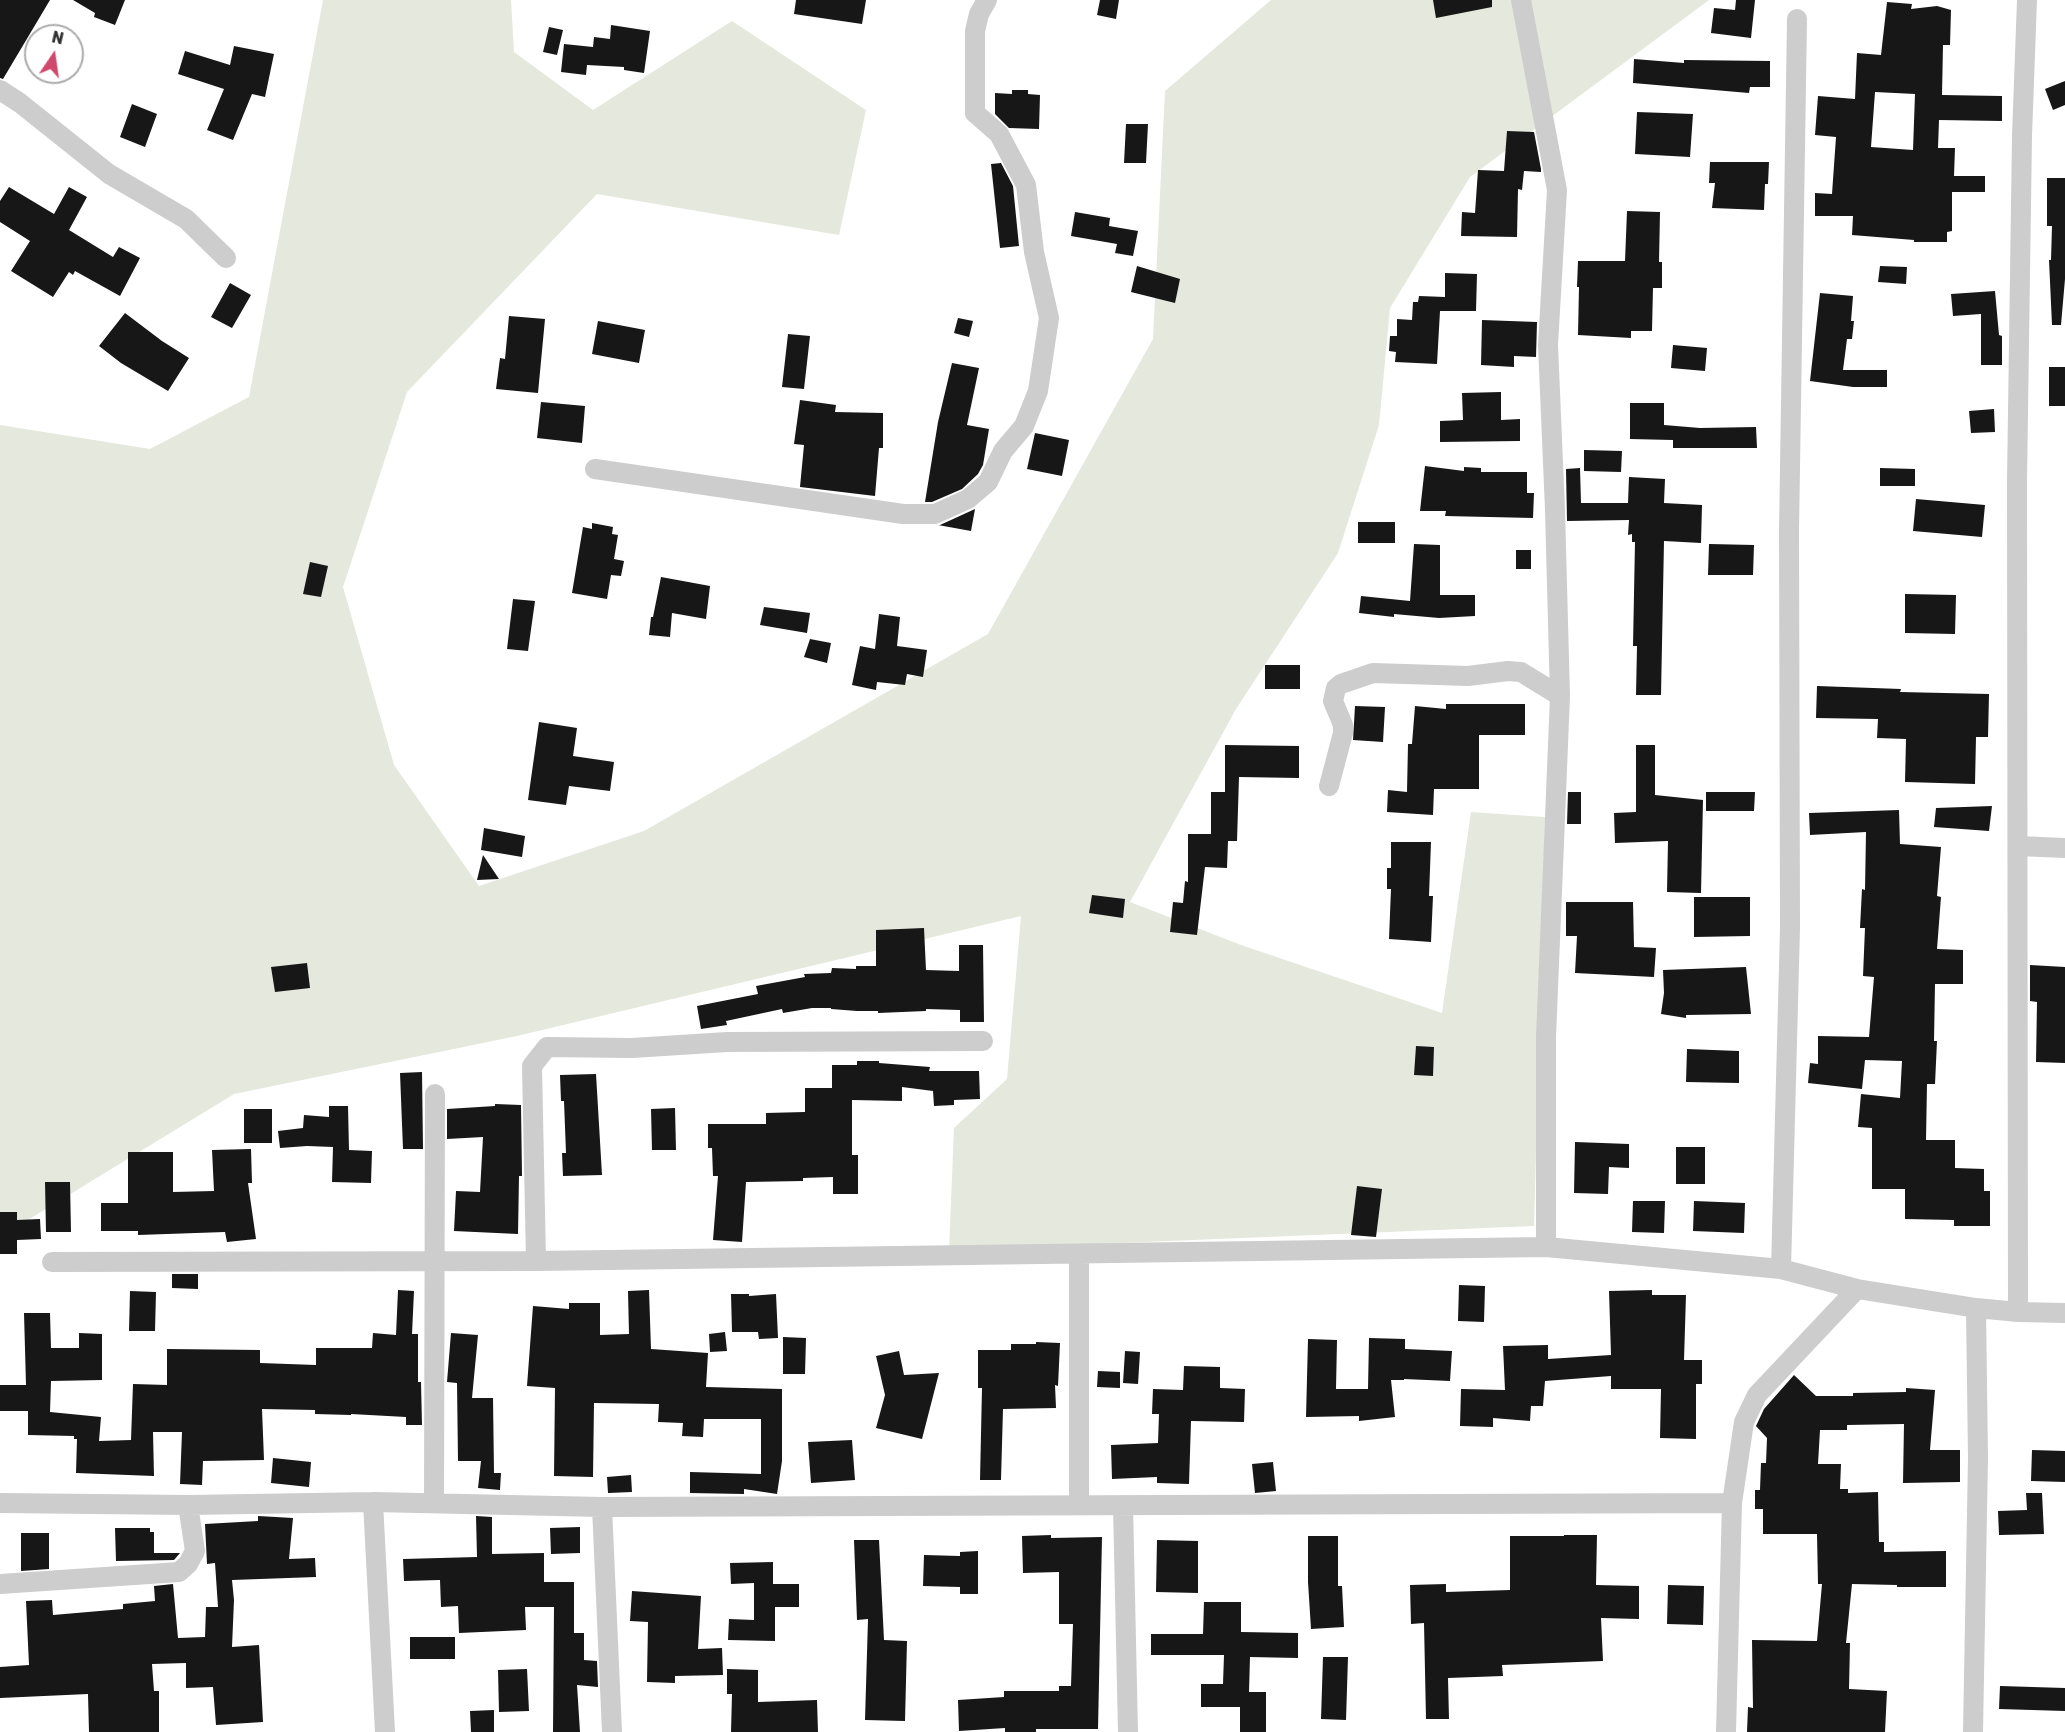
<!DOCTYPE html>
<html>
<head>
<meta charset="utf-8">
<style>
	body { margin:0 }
	#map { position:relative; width:2065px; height:1732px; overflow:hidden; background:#fff; font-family:Rubik,sans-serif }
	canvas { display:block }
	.north { position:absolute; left:24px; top:24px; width:60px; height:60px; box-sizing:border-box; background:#fff; border:2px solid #acacac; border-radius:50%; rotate:13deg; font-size:16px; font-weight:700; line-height:24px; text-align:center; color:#303030 }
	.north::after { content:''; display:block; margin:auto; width:21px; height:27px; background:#d1486e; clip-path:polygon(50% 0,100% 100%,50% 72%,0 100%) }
</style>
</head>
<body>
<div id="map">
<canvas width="2065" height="1732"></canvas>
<div class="north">N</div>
</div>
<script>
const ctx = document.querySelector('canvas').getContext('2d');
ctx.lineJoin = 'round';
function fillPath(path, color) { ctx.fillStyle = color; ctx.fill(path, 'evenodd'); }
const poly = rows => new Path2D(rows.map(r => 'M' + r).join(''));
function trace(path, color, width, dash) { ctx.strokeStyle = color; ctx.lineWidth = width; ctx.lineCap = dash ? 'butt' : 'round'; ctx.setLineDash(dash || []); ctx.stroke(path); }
const green = poly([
	[323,0,511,0,514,52,593,110,732,21,866,110,839,235,597,194,407,392,343,587,394,765,479,886,644,831,988,634,1153,339,1165,91,1271,0,1709,0,1470,177,1390,308,1379,425,1338,553,1236,709,1130,902,1241,945,1442,1013,1471,812,1545,817,1534,1226,949,1250,954,1128,1007,1079,1021,916,517,1036,234,1094,0,1237,0,425,150,449,249,397]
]);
const building = poly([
	[0,0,50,0,3,79,0,78],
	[73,0,125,0,115,25,94,17,95,13],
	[796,0,866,0,862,24,794,14],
	[1100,0,1119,0,1116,19,1097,15],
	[1433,0,1492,0,1492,7,1436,18],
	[1736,0,1755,0,1751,38,1711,33,1714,8,1735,10],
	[1887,2,1912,4,1911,9,1937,6,1951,10,1950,45,1943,45,1942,95,2002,96,2002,121,1939,120,1938,148,1955,148,1954,176,1985,176,1985,192,1952,192,1952,231,1947,232,1947,242,1914,242,1914,240,1852,235,1853,216,1815,216,1815,193,1832,194,1836,137,1815,135,1818,96,1855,99,1857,53,1881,55],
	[1875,92,1915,94,1913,150,1871,147],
	[611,25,650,31,644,73,624,70,624,67,587,65,586,75,561,72,564,44,593,47,594,37,610,39],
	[549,27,563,30,557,55,543,52],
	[234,46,274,54,265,97,252,94,233,140,207,130,224,89,178,74,185,51,230,65],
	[1634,59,1684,63,1684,60,1770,61,1770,87,1750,87,1749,93,1633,83],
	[2065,81,2065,105,2053,110,2045,89],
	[1012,90,1028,90,1028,94,1040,95,1039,129,1009,128,995,114,995,93,1012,94],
	[132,104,157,114,145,147,120,137],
	[1637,112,1693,114,1690,157,1635,154],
	[1126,124,1148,124,1146,163,1124,163],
	[1507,131,1534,132,1541,169,1541,172,1524,171,1522,190,1518,189,1517,237,1461,236,1462,212,1475,213,1478,170,1504,171],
	[1710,162,1769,162,1768,184,1765,184,1764,210,1712,208,1715,183,1709,183],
	[1001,163,1013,186,1019,246,1000,248,991,164],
	[2047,178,2065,178,2065,279,2061,325,2052,325,2049,260,2051,260,2052,226,2047,226],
	[9,187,54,214,69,187,87,197,69,230,113,257,119,247,140,258,120,296,75,271,73,275,69,272,53,297,11,271,30,241,0,222,0,201],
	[1627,211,1660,212,1659,262,1662,262,1662,288,1653,288,1652,331,1631,331,1631,338,1578,335,1579,287,1577,287,1578,261,1625,261],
	[1075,212,1110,218,1109,226,1138,231,1133,256,1115,253,1117,244,1071,236],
	[1137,266,1180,279,1175,303,1131,292],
	[1880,266,1907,267,1906,284,1878,282],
	[1445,273,1477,274,1476,311,1440,311,1437,364,1395,362,1396,352,1389,351,1390,336,1397,336,1397,319,1412,320,1413,302,1418,302,1419,296,1445,297],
	[230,283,251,295,232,328,211,317],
	[1995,291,1999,335,2002,336,2002,365,1981,365,1981,314,1953,316,1951,294],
	[1820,293,1853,296,1851,321,1854,321,1852,339,1847,339,1843,370,1887,370,1887,387,1853,387,1810,381],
	[125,313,162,341,189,358,168,391,121,363,99,346],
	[509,316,545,319,538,393,496,389,500,358,505,359],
	[958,318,973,321,969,337,954,333],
	[1482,320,1537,322,1536,357,1514,356,1514,367,1481,365],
	[598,321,645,330,639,363,592,354],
	[788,334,810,336,804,389,782,387],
	[1673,345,1707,348,1705,371,1671,368],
	[952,363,979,368,967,425,989,429,983,465,978,474,962,489,932,502,925,502,938,422],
	[2049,367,2065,367,2065,406,2049,406],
	[1501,392,1501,420,1520,419,1520,441,1440,442,1440,421,1463,420,1462,393],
	[800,400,836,405,835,412,883,413,883,448,879,448,875,496,800,487,804,445,794,444],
	[541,402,585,406,582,443,537,438],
	[1630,403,1664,403,1664,425,1700,428,1756,427,1757,448,1673,448,1673,440,1630,439],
	[1994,409,1995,432,1971,433,1969,411],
	[1035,433,1069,440,1062,476,1027,469],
	[1584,450,1622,451,1621,472,1584,471],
	[1425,466,1464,471,1464,467,1481,468,1481,472,1527,472,1527,493,1534,493,1533,518,1445,516,1446,511,1420,511],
	[1580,468,1581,503,1628,503,1629,477,1665,479,1664,503,1702,505,1701,543,1664,541,1661,695,1636,695,1637,646,1633,646,1635,542,1632,542,1632,534,1628,535,1629,520,1567,521,1566,469],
	[1880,468,1915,469,1915,486,1880,486],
	[1916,499,1985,505,1982,537,1913,531],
	[975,509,971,531,938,525,940,525],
	[1358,522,1395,522,1395,543,1358,543],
	[592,523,613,527,612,534,618,535,614,559,624,561,621,576,611,575,607,599,572,593,583,527,592,529],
	[1414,544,1440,545,1440,595,1475,595,1475,616,1439,618,1394,614,1394,617,1359,613,1361,596,1410,601],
	[1709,544,1754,545,1753,575,1708,575],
	[1516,550,1531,550,1531,569,1516,569],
	[310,562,328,566,321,597,303,594],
	[661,577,710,586,706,619,672,613,670,637,649,635,651,617,653,617],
	[1905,594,1956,595,1955,634,1905,633],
	[513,599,535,601,528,651,507,649],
	[764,607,810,613,807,633,760,625],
	[879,614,900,617,897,646,927,650,923,677,907,674,905,685,877,682,876,690,852,685,860,646,875,649],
	[810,639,831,643,827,663,804,657],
	[1265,665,1300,665,1300,689,1265,689],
	[1817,686,1901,689,1900,692,1989,694,1988,737,1976,737,1975,784,1905,782,1906,739,1877,738,1878,719,1816,718],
	[1446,704,1525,704,1525,735,1479,735,1479,789,1434,789,1433,815,1387,812,1388,790,1407,792,1408,744,1412,744,1415,706,1446,709],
	[1355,706,1385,707,1383,742,1353,740],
	[539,722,577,728,573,756,614,762,610,791,569,786,566,805,528,800],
	[1225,745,1299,746,1299,778,1239,777,1237,841,1228,841,1227,868,1205,867,1197,935,1170,932,1173,902,1183,903,1185,881,1188,882,1188,834,1211,834,1211,792,1225,792],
	[1636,745,1655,745,1655,795,1703,800,1701,893,1667,892,1668,841,1615,843,1614,813,1636,812],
	[1568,792,1581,792,1581,824,1567,824],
	[1706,792,1755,792,1754,811,1706,811],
	[1992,806,1989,831,1934,827,1936,808],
	[1899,810,1900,844,1941,847,1937,896,1941,897,1937,949,1963,950,1963,984,1935,984,1934,1041,1937,1041,1935,1084,1927,1084,1926,1140,1955,1140,1955,1168,1984,1169,1984,1191,1990,1191,1990,1226,1954,1226,1954,1220,1905,1219,1905,1189,1872,1189,1872,1128,1858,1127,1861,1094,1900,1098,1902,1061,1865,1060,1862,1089,1808,1083,1810,1063,1818,1064,1818,1036,1869,1037,1874,977,1863,976,1865,928,1860,928,1862,889,1865,890,1866,832,1810,835,1809,813],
	[484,828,525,836,522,857,481,850],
	[1391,842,1431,842,1429,896,1433,896,1431,942,1389,939,1391,889,1387,889,1387,868,1391,868],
	[483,855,499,879,477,880],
	[1092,895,1125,899,1123,918,1089,913],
	[1694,897,1750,897,1750,936,1694,937],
	[1566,902,1633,902,1634,947,1656,948,1654,977,1575,973,1577,936,1566,936],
	[924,928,926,970,959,971,959,945,983,945,984,1022,960,1022,960,1010,926,1009,926,1011,878,1013,878,1011,857,1011,831,1009,831,1008,812,1008,783,1013,782,1009,726,1021,727,1025,701,1029,697,1006,758,994,756,986,805,977,804,974,831,973,832,968,856,969,856,966,876,966,876,930],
	[307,963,310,988,275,992,271,967],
	[2030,965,2065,967,2065,1063,2036,1062,2037,1002,2030,1001],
	[1746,967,1751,1014,1686,1015,1686,1018,1661,1014,1664,993,1663,970],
	[1416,1046,1434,1047,1433,1076,1414,1075],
	[1687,1049,1739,1051,1739,1083,1686,1082],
	[857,1061,879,1061,879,1063,930,1067,929,1071,979,1071,980,1099,954,1100,954,1105,934,1106,933,1091,902,1087,902,1101,852,1100,852,1155,858,1155,858,1194,833,1194,833,1177,803,1178,803,1181,746,1182,742,1242,713,1240,718,1176,713,1176,712,1148,708,1148,708,1124,766,1124,766,1113,805,1112,805,1088,832,1088,832,1065,857,1065],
	[422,1072,423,1149,403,1149,400,1073],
	[596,1074,602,1175,563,1176,562,1153,566,1153,564,1101,561,1101,560,1075],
	[495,1104,521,1105,522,1176,519,1176,518,1234,454,1231,456,1191,480,1192,483,1137,447,1139,447,1109,495,1106],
	[329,1106,348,1106,349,1150,372,1151,371,1183,332,1182,333,1147,307,1146,280,1148,278,1131,303,1128,304,1115,329,1117],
	[675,1108,676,1150,652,1150,651,1109],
	[244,1109,272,1109,272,1143,244,1143],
	[1575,1142,1629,1144,1629,1168,1609,1167,1608,1194,1574,1193],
	[1676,1147,1705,1147,1705,1184,1676,1184],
	[251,1149,252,1183,248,1183,256,1239,227,1242,225,1232,138,1235,138,1231,101,1231,101,1203,128,1203,128,1152,173,1152,173,1192,214,1191,212,1150],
	[45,1182,70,1182,71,1232,46,1232],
	[1357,1186,1382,1189,1376,1237,1351,1235],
	[1633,1201,1665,1201,1664,1233,1632,1232],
	[1694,1201,1745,1203,1744,1233,1693,1231],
	[0,1212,17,1212,17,1220,40,1219,41,1239,17,1240,17,1254,0,1254],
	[172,1274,198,1274,198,1289,172,1288],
	[1459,1285,1485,1286,1484,1322,1458,1321],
	[398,1290,414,1291,412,1334,418,1334,418,1382,421,1382,422,1425,406,1425,406,1417,351,1414,351,1415,315,1414,315,1410,262,1409,264,1460,203,1461,202,1485,180,1484,182,1432,153,1432,154,1476,76,1473,77,1439,74,1439,74,1436,28,1435,28,1411,0,1411,0,1385,26,1385,24,1313,50,1313,51,1348,79,1348,79,1333,102,1334,102,1380,51,1381,50,1412,101,1417,99,1441,131,1440,133,1384,167,1385,167,1349,260,1350,260,1363,316,1365,316,1348,372,1348,373,1333,396,1335],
	[649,1290,651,1349,708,1353,706,1387,782,1389,782,1461,777,1494,744,1489,744,1494,690,1493,690,1472,761,1474,761,1419,704,1419,703,1437,682,1436,683,1423,658,1422,659,1404,594,1403,593,1477,554,1476,555,1388,527,1386,533,1306,569,1309,569,1303,600,1303,600,1335,629,1334,628,1291],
	[1652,1290,1652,1295,1686,1295,1684,1360,1702,1360,1702,1384,1696,1384,1696,1439,1660,1438,1661,1389,1611,1389,1611,1376,1545,1381,1543,1406,1531,1406,1530,1421,1493,1418,1493,1427,1460,1426,1461,1389,1505,1390,1503,1346,1548,1345,1548,1359,1611,1355,1609,1291],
	[130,1291,156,1292,155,1331,129,1331],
	[731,1294,749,1294,749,1296,776,1294,778,1338,759,1339,758,1332,732,1332],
	[725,1332,727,1351,710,1352,709,1334],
	[451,1333,478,1335,472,1398,493,1398,494,1473,501,1473,500,1490,478,1488,481,1461,458,1461,457,1383,447,1382],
	[783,1337,806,1338,805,1374,783,1374],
	[1369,1338,1405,1339,1405,1349,1452,1351,1450,1381,1404,1379,1404,1380,1391,1380,1395,1417,1359,1421,1359,1416,1306,1417,1308,1339,1337,1340,1336,1389,1368,1389],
	[1036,1342,1060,1343,1058,1386,1055,1385,1056,1408,1003,1409,1001,1480,980,1480,982,1388,978,1388,978,1350,1011,1350,1011,1344,1036,1344],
	[899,1351,904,1375,939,1373,922,1439,876,1428,885,1395,876,1356],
	[1125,1351,1140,1352,1138,1384,1123,1383],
	[1184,1366,1220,1367,1220,1388,1245,1389,1244,1422,1191,1421,1189,1484,1157,1483,1157,1477,1112,1479,1111,1445,1158,1443,1159,1414,1152,1414,1153,1389,1183,1390],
	[1098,1371,1120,1372,1120,1388,1097,1387],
	[1794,1375,1816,1396,1853,1396,1853,1393,1906,1392,1906,1388,1935,1390,1930,1450,1960,1450,1960,1482,1903,1483,1904,1424,1847,1425,1847,1430,1820,1430,1818,1464,1841,1464,1840,1489,1848,1489,1848,1493,1878,1492,1879,1542,1884,1542,1884,1552,1946,1551,1946,1587,1897,1587,1897,1585,1852,1584,1846,1643,1850,1643,1849,1689,1887,1691,1885,1732,1747,1732,1748,1707,1753,1708,1752,1640,1817,1641,1822,1584,1818,1584,1817,1534,1763,1534,1763,1509,1755,1509,1755,1490,1760,1490,1761,1463,1766,1463,1767,1438,1756,1426,1764,1409],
	[852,1440,855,1480,811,1483,808,1442],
	[2032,1450,2065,1451,2065,1482,2031,1481],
	[273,1458,311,1462,309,1487,271,1483],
	[1273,1462,1276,1491,1255,1493,1252,1464],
	[631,1475,632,1492,608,1493,607,1477],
	[2026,1493,2042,1493,2044,1534,1999,1535,1998,1511,2027,1510],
	[258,1516,293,1518,289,1559,315,1558,316,1577,232,1580,234,1600,232,1647,259,1645,263,1722,216,1725,213,1687,186,1688,186,1663,152,1664,154,1691,159,1691,159,1732,89,1732,88,1694,0,1698,0,1667,29,1665,26,1601,52,1600,53,1615,123,1609,123,1604,155,1601,154,1586,173,1584,178,1638,205,1637,206,1607,218,1607,215,1563,207,1564,205,1524,258,1521],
	[476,1516,492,1517,492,1554,544,1553,544,1582,574,1582,574,1633,584,1633,584,1660,597,1661,598,1687,577,1685,580,1732,553,1732,554,1607,525,1607,526,1630,459,1633,458,1606,441,1607,440,1580,404,1581,403,1559,477,1557],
	[580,1527,580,1553,551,1554,550,1528],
	[115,1528,150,1528,150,1532,154,1532,154,1553,180,1553,174,1560,116,1561],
	[21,1533,49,1533,49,1569,21,1571],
	[1051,1535,1051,1538,1102,1537,1098,1729,1036,1729,1036,1732,1005,1732,1005,1728,959,1731,958,1700,1004,1697,1004,1691,1059,1691,1059,1686,1071,1686,1073,1624,1059,1624,1059,1572,1023,1573,1022,1536],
	[1564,1535,1597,1535,1596,1585,1639,1586,1639,1619,1601,1618,1603,1661,1502,1665,1503,1676,1448,1678,1449,1719,1426,1719,1424,1623,1411,1624,1410,1585,1446,1584,1446,1592,1510,1590,1510,1536,1564,1536],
	[1308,1536,1338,1536,1338,1586,1342,1586,1344,1627,1311,1629,1308,1582],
	[854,1540,879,1540,884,1640,907,1641,905,1721,865,1720,868,1619,857,1620],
	[1157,1540,1198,1541,1198,1593,1156,1592],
	[978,1551,978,1594,960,1594,960,1587,923,1586,924,1555,960,1556,960,1552],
	[773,1562,773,1584,799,1584,799,1607,775,1607,775,1641,728,1640,729,1619,754,1620,754,1583,731,1584,730,1563],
	[1668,1585,1704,1586,1703,1625,1667,1624],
	[632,1591,701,1596,698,1649,722,1648,723,1675,675,1676,675,1683,647,1682,648,1622,630,1621],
	[1204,1602,1241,1602,1241,1632,1298,1633,1298,1658,1250,1657,1249,1692,1266,1692,1266,1732,1240,1732,1240,1707,1201,1707,1201,1684,1223,1684,1224,1655,1151,1655,1151,1634,1203,1634],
	[410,1637,455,1637,455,1659,410,1659],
	[1323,1657,1348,1657,1346,1720,1321,1719],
	[527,1669,529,1711,499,1712,498,1670],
	[727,1669,758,1670,758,1702,817,1700,818,1732,731,1732,732,1694,727,1694],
	[2000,1686,2065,1688,2065,1711,1999,1709],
	[494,1710,494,1732,471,1732,470,1711]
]);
const minor = poly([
	[1521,0,1557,190,1548,345,1555,510,1560,696,1546,1037,1546,1247],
	[0,90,20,103,109,174,186,219,226,258],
	[595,469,903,514,935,514,968,499,988,482,1003,451,1024,426,1038,391,1049,318,1034,252,1026,185,999,134,975,113,975,31,979,14,987,0],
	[1329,786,1343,733,1343,725,1333,701,1336,688,1341,684,1373,673,1468,676,1508,671,1521,672,1560,696],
	[2018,846,2065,848],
	[536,1261,532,1066,547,1047,632,1048,727,1042,983,1041],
	[52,1262,536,1261,1546,1247,1781,1269,1857,1289,1976,1308,2018,1312,2065,1313],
	[1781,1269,1790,928,1789,531,1797,19],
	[2018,1312,2017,481,2022,136,2027,0],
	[373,1502,385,1732],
	[0,1503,188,1505,373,1502,602,1507,1732,1503],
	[434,1503,435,1094],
	[1079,1505,1079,1254],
	[1123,1505,1128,1732],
	[602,1507,612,1732],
	[0,1584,179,1572,188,1564,195,1551,188,1505],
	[1726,1732,1732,1503,1744,1422,1757,1395,1857,1289],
	[1973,1732,1978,1458,1976,1308]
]);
fillPath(green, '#e5e8dd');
fillPath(building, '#171717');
trace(minor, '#cdcdcd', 20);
</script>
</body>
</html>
